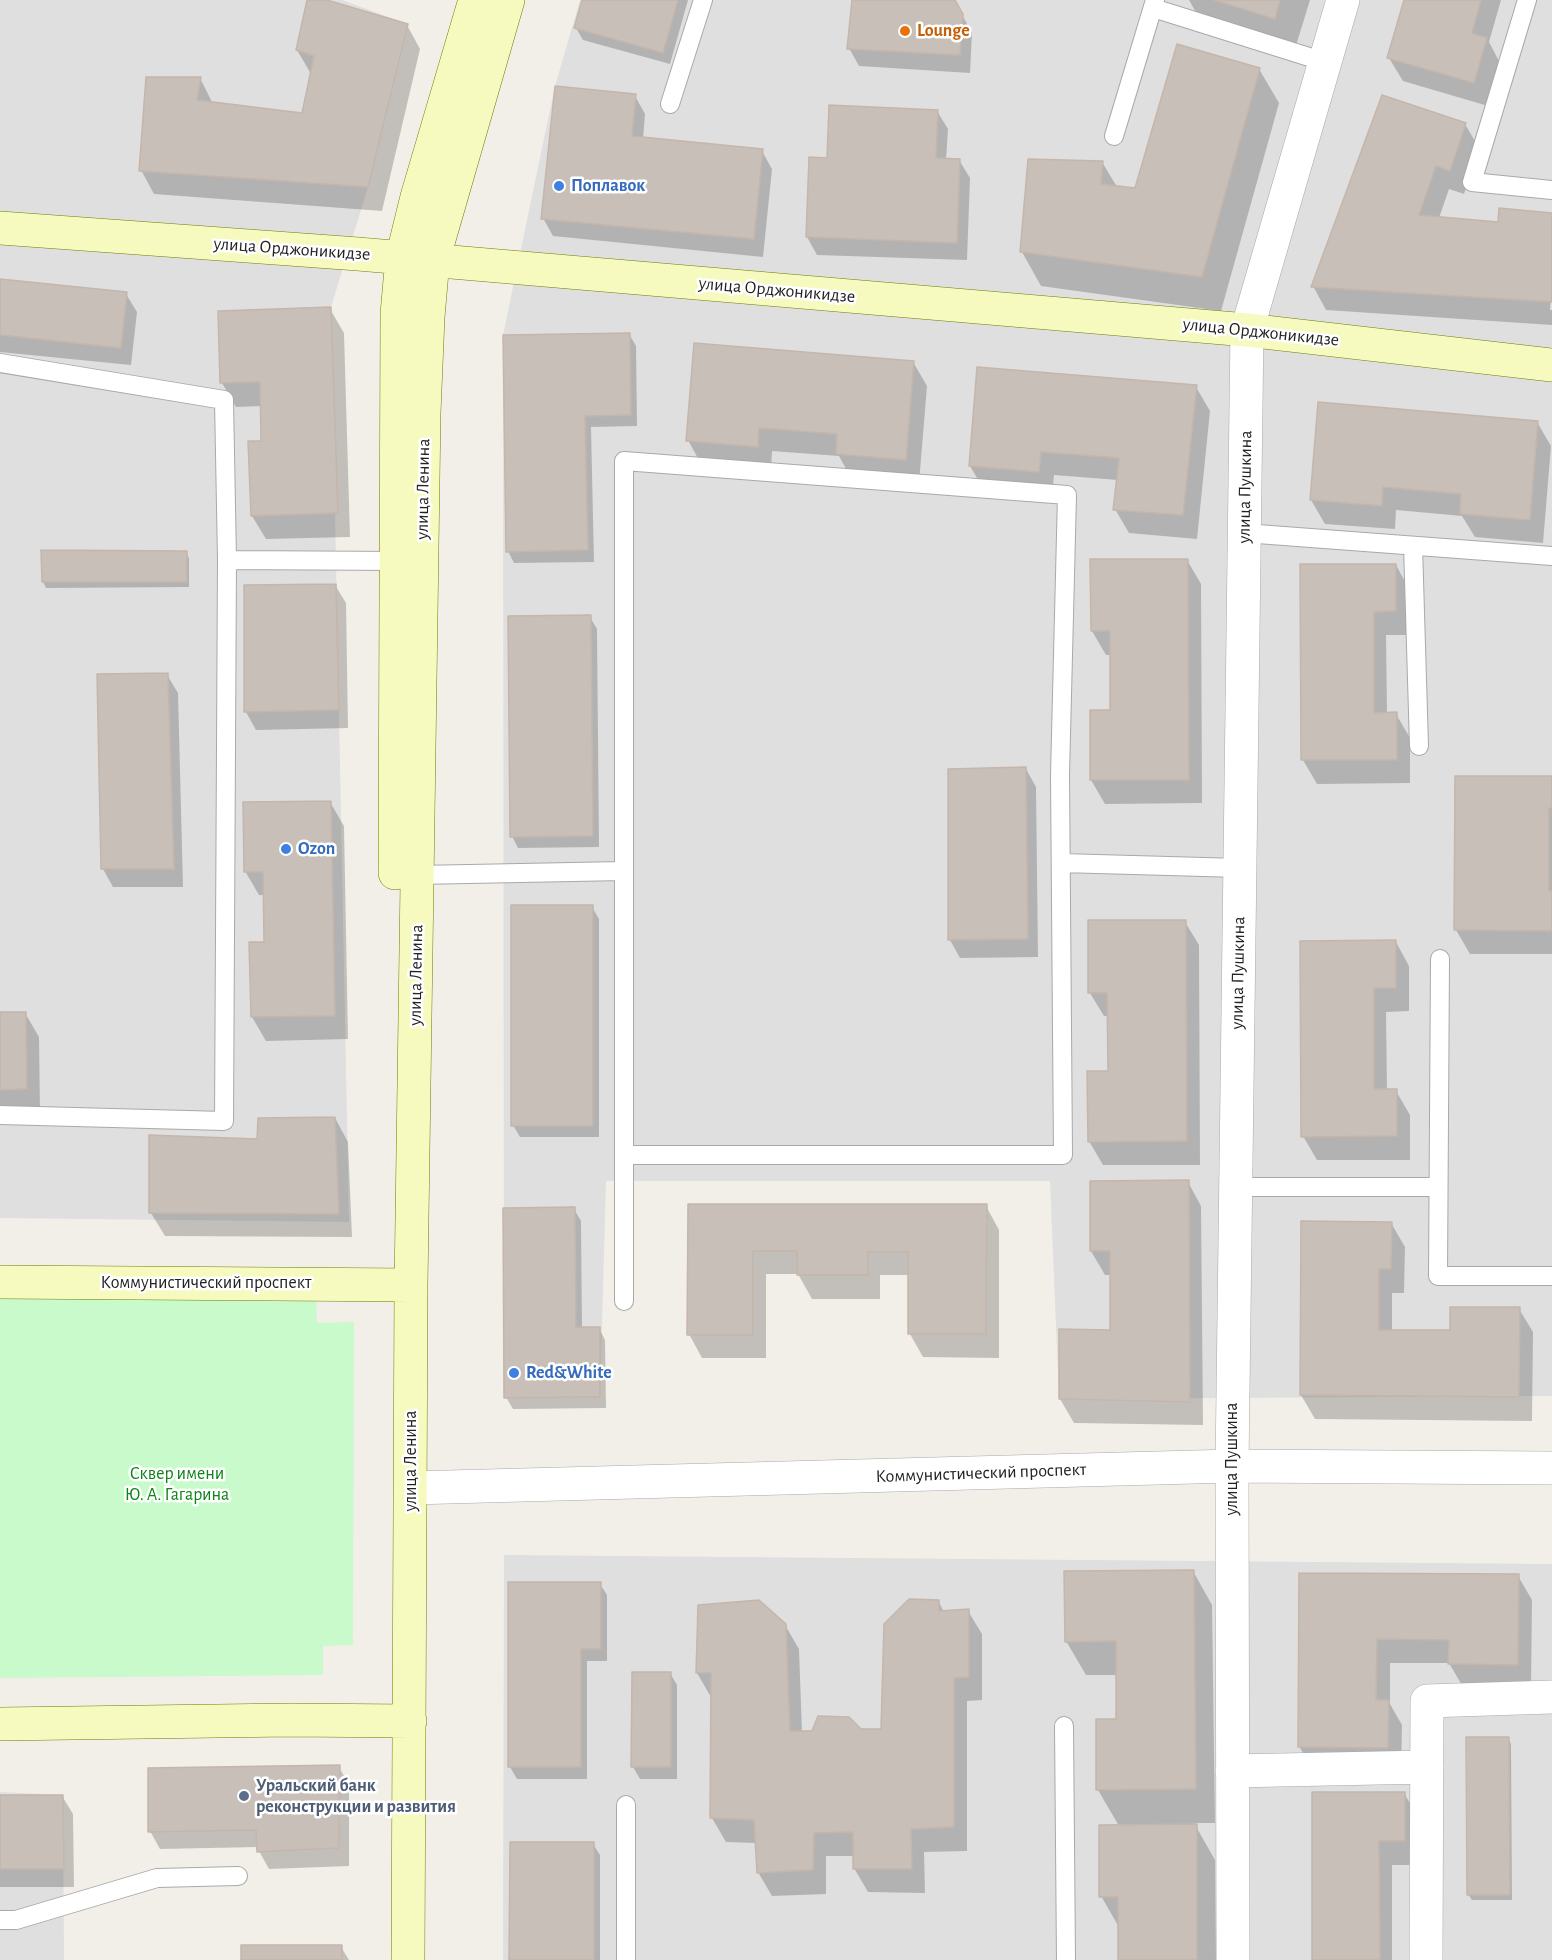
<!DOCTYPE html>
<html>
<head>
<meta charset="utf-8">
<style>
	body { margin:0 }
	canvas { display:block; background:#f2efe9 }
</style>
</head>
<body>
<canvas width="1552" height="1960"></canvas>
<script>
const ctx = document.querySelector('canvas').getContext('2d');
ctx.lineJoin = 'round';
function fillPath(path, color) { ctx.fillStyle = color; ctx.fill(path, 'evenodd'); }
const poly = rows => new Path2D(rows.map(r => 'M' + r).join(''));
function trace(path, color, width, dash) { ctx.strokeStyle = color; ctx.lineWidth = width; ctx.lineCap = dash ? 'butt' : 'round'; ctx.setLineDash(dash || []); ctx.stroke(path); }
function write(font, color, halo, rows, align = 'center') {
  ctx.font = font + ' "Alegreya Sans",sans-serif'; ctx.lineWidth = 5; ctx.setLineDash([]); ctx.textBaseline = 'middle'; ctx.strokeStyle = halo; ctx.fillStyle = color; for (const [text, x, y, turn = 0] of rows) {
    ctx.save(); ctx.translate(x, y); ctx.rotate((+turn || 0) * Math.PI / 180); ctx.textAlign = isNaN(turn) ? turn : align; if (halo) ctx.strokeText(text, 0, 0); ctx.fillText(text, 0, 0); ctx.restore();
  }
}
const residential = poly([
	[0,0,342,0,408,24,368,187,331,307,349,1222,0,1218],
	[580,0,1552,0,1552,1396,1059,1399,1050,1181,606,1181,600,1397,504,1398,503,335,555,86],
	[504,1555,1552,1564,1552,1960,503,1960],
	[0,1792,63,1795,64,1960,0,1960]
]);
const park = poly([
	[316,1296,317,1323,354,1322,353,1645,323,1646,323,1675,0,1678,0,1299]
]);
const shadow = poly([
	[309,0,321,0,407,25,420,49,382,211,154,194,141,170,200,78,213,104,304,114,311,74,297,50],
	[584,0,688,0,670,64,583,40,576,28],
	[853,0,954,0,972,33,970,73,859,66,849,48],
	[1189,0,1310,0,1294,52,1202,23],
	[1406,0,1501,0,1489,42,1500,63,1488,106,1403,81,1389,58],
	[1259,69,1279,103,1221,311,1041,286,1022,252,1102,162,1117,187,1136,190],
	[635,96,645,114,643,139,762,151,772,169,763,257,553,236,543,218],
	[937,111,948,129,946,160,959,160,970,178,967,260,817,255,807,237,828,159],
	[1465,124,1479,148,1464,194,1449,189,1439,218,1500,223,1552,215,1552,284,1550,310,1552,310,1552,325,1326,310,1313,286],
	[0,280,126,294,137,312,131,365,0,352],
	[330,309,344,333,350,537,266,539,252,516,263,443,262,406,236,407,222,383],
	[629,334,636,346,637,426,591,427,594,562,514,563,508,551],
	[913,362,927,386,919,483,851,478,839,456,772,451,771,470,701,464,688,440],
	[1196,387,1210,411,1197,539,1129,533,1115,509,1118,480,1054,475,1052,495,984,490,970,466],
	[1537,422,1551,446,1543,543,1475,537,1462,516,1396,510,1395,529,1325,524,1311,500],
	[42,552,186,553,189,558,189,587,46,588,43,582],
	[1187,560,1201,584,1202,803,1105,804,1091,780,1111,712,1111,655,1106,655,1092,631,1092,561],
	[1396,565,1409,589,1409,635,1386,635,1387,714,1396,714,1410,738,1410,783,1317,784,1303,760],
	[335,585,346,603,348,728,256,730,246,712],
	[590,617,597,629,599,847,518,848,512,836],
	[99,675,167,675,178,693,183,887,113,887,103,869],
	[1026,769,1036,787,1038,957,960,958,950,940,949,771],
	[1552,778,1552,954,1470,954,1456,930],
	[330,802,344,826,348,1039,266,1041,252,1017,266,944,265,895,259,895,245,871],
	[592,907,599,919,599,1137,520,1137,513,1125],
	[1185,922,1199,945,1200,1165,1103,1165,1089,1141,1109,1073,1109,1016,1104,1016,1090,993],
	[1396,942,1409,966,1409,1011,1386,1012,1387,1091,1396,1091,1410,1115,1410,1160,1317,1160,1303,1136],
	[0,1013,25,1013,39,1037,40,1113,0,1113],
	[335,1118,348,1142,352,1237,165,1236,151,1213],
	[1091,1182,1188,1182,1201,1206,1203,1425,1074,1423,1060,1399,1112,1331,1112,1275,1105,1275,1091,1251],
	[689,1205,986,1206,999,1230,999,1358,923,1357,910,1334,910,1275,880,1275,880,1299,812,1299,798,1274,766,1274,766,1358,702,1358,689,1334],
	[574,1209,581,1221,582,1328,599,1328,605,1340,606,1408,513,1409,506,1397],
	[1391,1223,1405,1247,1404,1293,1392,1293,1392,1331,1451,1332,1519,1309,1533,1332,1532,1421,1315,1419,1301,1395],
	[1193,1571,1212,1605,1215,1823,1194,1823,1215,1860,1216,1960,1120,1960,1120,1929,1101,1896,1119,1826,1098,1790,1118,1721,1118,1675,1086,1675,1066,1641],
	[1301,1574,1518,1576,1532,1600,1531,1688,1463,1687,1449,1663,1390,1663,1390,1704,1402,1725,1401,1771,1313,1770,1299,1746],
	[600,1584,607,1595,607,1661,587,1661,587,1779,517,1779,510,1767],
	[938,1601,944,1612,968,1611,982,1634,982,1700,967,1701,967,1851,924,1852,925,1893,868,1892,854,1868,854,1856,826,1856,826,1894,772,1896,758,1872,757,1843,726,1842,712,1818,711,1697,697,1673,699,1606,785,1625,799,1649,802,1733,883,1730],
	[670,1673,677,1685,677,1779,640,1779,633,1767],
	[1508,1738,1511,1744,1512,1900,1472,1900,1468,1894],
	[339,1767,349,1785,349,1866,269,1869,259,1851,259,1847,160,1849,150,1831],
	[1404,1793,1418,1817,1418,1865,1392,1865,1392,1960,1314,1960],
	[0,1796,62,1796,73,1814,74,1887,0,1887],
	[593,1844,600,1855,600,1960,511,1960],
	[341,1947,349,1960,243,1960]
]);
const building = poly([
	[307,0,327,0,408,24,368,187,139,171,146,77,201,77,197,100,302,113,314,56,296,50,307,0],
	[582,0,678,0,663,53,574,28,582,0],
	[852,0,955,0,963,14,960,55,847,49,852,0],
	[1214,0,1280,0,1275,19,1214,0],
	[1404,0,1481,0,1472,33,1487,38,1474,83,1387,58,1404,0],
	[1177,44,1260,68,1202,277,1020,252,1028,159,1103,161,1101,184,1135,188,1177,44],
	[555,86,636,94,632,136,763,149,754,239,541,219,555,86],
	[1382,95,1466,123,1450,171,1436,166,1419,215,1498,222,1499,208,1552,213,1552,302,1311,287,1382,95],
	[829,105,938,110,936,158,960,159,957,243,806,237,809,157,827,158,829,105],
	[0,279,127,292,121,348,0,335,0,279],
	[331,307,338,513,251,516,248,441,261,441,260,382,220,383,218,311,331,307],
	[630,333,631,415,585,416,588,550,506,552,503,335,630,333],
	[694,343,914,361,906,460,836,454,837,434,759,428,758,447,686,441,694,343],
	[977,367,1197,385,1183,515,1113,510,1119,458,1041,452,1039,472,969,466,977,367],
	[1318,402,1538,421,1530,520,1460,514,1461,494,1383,487,1382,506,1310,500,1318,402],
	[41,550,187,551,187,582,42,582,41,550],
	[1090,559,1188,559,1189,780,1090,780,1090,710,1110,710,1110,631,1091,631,1090,559],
	[1300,564,1396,564,1396,611,1374,612,1374,713,1397,712,1397,760,1301,760,1300,564],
	[336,584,339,710,244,712,244,585,336,584],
	[591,615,593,836,510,837,508,616,591,615],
	[168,673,174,869,101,869,97,674,168,673],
	[1026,767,1028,939,948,940,948,769,1026,767],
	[1455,776,1552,776,1552,808,1549,808,1549,891,1552,891,1552,931,1454,930,1455,776],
	[331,801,335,1016,251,1017,249,942,264,942,263,872,244,872,243,802,331,801],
	[511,905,593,905,593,1126,511,1126,511,905],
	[1088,920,1186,920,1187,1141,1088,1142,1087,1071,1108,1071,1107,993,1088,993,1088,920],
	[1396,940,1396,988,1374,988,1374,1089,1397,1089,1397,1136,1301,1137,1300,941,1396,940],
	[0,1012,26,1012,27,1089,0,1090,0,1012],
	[335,1117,339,1214,149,1213,149,1135,257,1139,258,1118,335,1117],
	[1189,1180,1190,1402,1059,1399,1059,1329,1110,1330,1110,1251,1090,1251,1090,1181,1189,1180],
	[688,1204,987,1204,986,1334,908,1334,908,1252,868,1252,868,1275,797,1275,797,1251,753,1251,753,1335,687,1335,688,1204],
	[575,1207,576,1327,600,1327,600,1397,504,1398,503,1208,575,1207],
	[1301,1221,1392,1222,1391,1269,1379,1269,1379,1330,1450,1330,1450,1307,1520,1307,1519,1397,1300,1395,1301,1221],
	[1194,1570,1196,1789,1096,1790,1096,1719,1116,1719,1116,1641,1065,1642,1064,1571,1194,1570],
	[1299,1573,1519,1574,1518,1665,1448,1664,1449,1640,1377,1639,1376,1700,1389,1700,1388,1748,1298,1747,1299,1573],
	[508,1582,601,1582,601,1649,581,1649,581,1767,508,1767,508,1582],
	[909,1599,939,1600,939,1611,969,1609,969,1677,954,1678,954,1827,911,1829,912,1869,853,1869,853,1832,814,1833,813,1870,757,1873,754,1820,710,1818,711,1673,696,1673,698,1605,759,1600,786,1624,790,1731,812,1731,818,1716,849,1717,861,1729,881,1729,884,1624,909,1599],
	[632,1672,671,1672,671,1767,631,1767,632,1672],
	[1466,1737,1509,1737,1510,1895,1467,1895,1466,1737],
	[340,1765,339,1848,257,1852,256,1830,148,1832,148,1768,340,1765],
	[1312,1792,1405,1792,1405,1841,1379,1841,1380,1960,1312,1960,1312,1792],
	[0,1795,63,1795,64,1869,0,1869,0,1795],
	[1197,1824,1197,1960,1118,1960,1118,1897,1099,1897,1099,1825,1197,1824],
	[510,1842,594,1842,594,1960,509,1960,510,1842],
	[241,1945,342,1945,342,1960,241,1960,241,1945]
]);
const lane = poly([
	[1527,0,1472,182,1552,190],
	[1153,8,1325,62],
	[670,104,703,0],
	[1114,136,1155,0],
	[0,363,224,400,227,560,402,561],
	[1244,533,1552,556],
	[1413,546,1419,746],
	[1061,863,1240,868],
	[417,875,624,871],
	[1440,959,1438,1276,1552,1276],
	[0,1115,224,1121,227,560],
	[624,1155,1063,1155,1060,775,1067,495,624,461,624,1301],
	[1235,1187,1438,1187],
	[1064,1726,1066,1960],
	[0,1920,16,1920,157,1878,238,1876],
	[626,1960,626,1805]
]);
const street = poly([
	[411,1488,1232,1466,1552,1468],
	[1232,1771,1427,1767],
	[1233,1960,1232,1466,1247,330,1343,0],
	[1426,1960,1427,1701,1552,1697]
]);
const secondary = poly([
	[0,228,358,254,1247,330,1552,365],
	[395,873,397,314,402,258,417,197,475,0],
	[0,1282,411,1285],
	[0,1724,289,1720,410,1721],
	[408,1960,411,1285,424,413,428,317,433,260,508,0]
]);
const markers = [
	[905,31,6,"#e8710a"],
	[559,186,6,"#3f7fe0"],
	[286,849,6,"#3f7fe0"],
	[514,1373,6,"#3f7fe0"],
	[244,1796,6,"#5c6f8a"]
];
const foodNames = [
	["Lounge",917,31]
];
const shopNames = [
	["Поплавок",571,186],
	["Ozon",298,849],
	["Red&White",526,1373]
];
const streetNames = [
	["улица Орджоникидзе",292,249,4],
	["улица Орджоникидзе",777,290,5],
	["улица Орджоникидзе",1261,332,6],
	["улица Пушкина",1245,487,-89],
	["улица Ленина",423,489,-89],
	["улица Пушкина",1238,973,-89],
	["улица Ленина",416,975,-89],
	["Коммунистический проспект",206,1283],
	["улица Пушкина",1232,1459,-90],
	["улица Ленина",411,1461,-90],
	["Коммунистический проспект",981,1473,-2]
];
const parkNames = [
	["Сквер имени",177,1474],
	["Ю. А. Гагарина",177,1495]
];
const serviceNames = [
	["Уральский банк",256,1786],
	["реконструкции и развития",256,1807]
];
fillPath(residential, '#e0dfdf');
fillPath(park, '#c8facc');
fillPath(shadow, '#0003');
fillPath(building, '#c7bfb8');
trace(building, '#c4b6ab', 1.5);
trace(lane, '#a9a9a9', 20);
trace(street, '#a9a9a9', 34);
trace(secondary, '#707d05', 34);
trace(lane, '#fff', 18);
trace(street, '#fff', 33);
trace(secondary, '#f7fabf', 33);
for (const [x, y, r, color] of markers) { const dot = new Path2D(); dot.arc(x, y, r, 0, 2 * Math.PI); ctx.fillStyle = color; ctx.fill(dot); trace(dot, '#fff', 2); }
write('bold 18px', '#c56008', '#fff', foodNames, 'left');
write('bold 18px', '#366cbe', '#fff', shopNames, 'left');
write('18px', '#222', '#fff', streetNames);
write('18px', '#0c8416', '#fff', parkNames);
write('bold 18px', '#4e5e75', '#fff', serviceNames, 'left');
</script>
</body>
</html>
